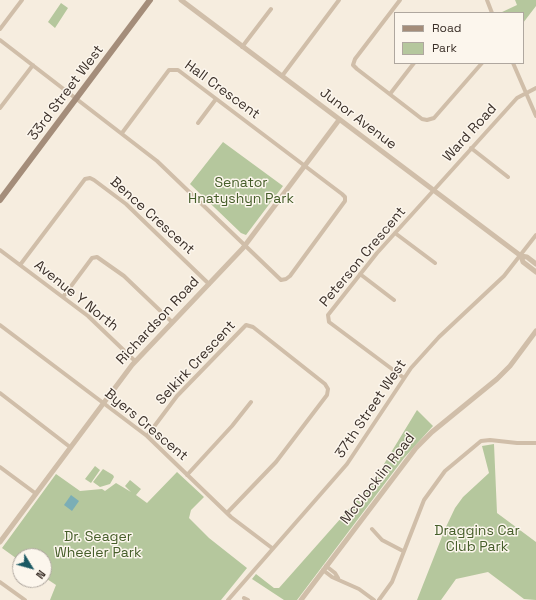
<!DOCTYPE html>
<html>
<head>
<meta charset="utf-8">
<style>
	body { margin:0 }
	#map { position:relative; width:536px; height:600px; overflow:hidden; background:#f6eddf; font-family:"Space Grotesk",sans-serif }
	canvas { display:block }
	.legend { position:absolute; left:394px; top:12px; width:130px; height:52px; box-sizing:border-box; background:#fcf6ed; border:1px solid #afa79f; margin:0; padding:5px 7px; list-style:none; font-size:12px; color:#3c312a }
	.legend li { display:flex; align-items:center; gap:8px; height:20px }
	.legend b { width:20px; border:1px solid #afa79f }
	.north { position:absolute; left:12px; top:548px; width:40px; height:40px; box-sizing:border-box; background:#fcf6ed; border:1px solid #afa79f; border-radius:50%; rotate:127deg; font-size:11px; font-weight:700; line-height:16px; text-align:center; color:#3c312a }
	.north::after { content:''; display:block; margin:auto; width:14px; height:18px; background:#1a5863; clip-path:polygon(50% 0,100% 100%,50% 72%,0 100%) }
</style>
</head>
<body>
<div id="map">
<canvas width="536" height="600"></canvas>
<ul class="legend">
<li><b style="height:5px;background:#a48d7a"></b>Road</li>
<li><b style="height:11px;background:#b5c79d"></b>Park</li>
</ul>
<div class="north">N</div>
</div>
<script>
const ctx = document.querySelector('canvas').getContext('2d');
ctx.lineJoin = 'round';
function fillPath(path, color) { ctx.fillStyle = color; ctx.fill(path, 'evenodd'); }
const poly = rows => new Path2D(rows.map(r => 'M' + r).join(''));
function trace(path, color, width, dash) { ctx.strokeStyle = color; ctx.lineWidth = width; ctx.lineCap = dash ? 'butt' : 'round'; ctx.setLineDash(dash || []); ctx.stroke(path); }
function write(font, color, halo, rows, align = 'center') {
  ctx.font = font + ' "Space Grotesk",sans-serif'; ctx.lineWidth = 3; ctx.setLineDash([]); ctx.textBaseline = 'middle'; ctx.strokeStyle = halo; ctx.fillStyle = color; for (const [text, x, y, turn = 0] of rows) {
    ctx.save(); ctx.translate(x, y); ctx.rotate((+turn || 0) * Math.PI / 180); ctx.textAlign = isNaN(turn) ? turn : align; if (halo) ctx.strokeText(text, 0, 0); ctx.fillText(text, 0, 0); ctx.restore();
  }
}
const green = poly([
	[515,0,536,0,536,6,523,23,523,13,500,13,517,5],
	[61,3,68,8,55,28,48,22],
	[223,142,283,186,246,235,241,233,190,184],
	[417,410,433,426,404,458,297,600,284,600,252,579,256,574,274,588,279,588,373,482],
	[494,444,497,513,536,542,536,600,524,599,488,572,456,579,441,600,417,600,445,529,455,508,463,497,489,473,482,446],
	[95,466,100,470,91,483,85,479],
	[103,469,113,475,114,477,110,484,100,487,93,482],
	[177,472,204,497,191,510,189,518,209,538,247,568,221,600,50,600,56,585,44,577,44,556,20,556,20,561,2,548,56,474,80,491,102,489,105,491,116,483,131,492,125,486,130,480,141,489,136,495,147,503]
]);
const water = poly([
	[71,495,79,501,72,511,64,505]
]);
const minor = poly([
	[400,0,355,59,353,65,357,69,422,119,427,120,434,118,482,63],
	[487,0,492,13],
	[0,29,22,0],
	[0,40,157,161,281,280,286,279,290,276,345,201,345,197,342,194,178,70,169,70,122,133],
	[242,47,271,9],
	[513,63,536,116],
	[282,76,339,0],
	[390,94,414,63],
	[0,108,33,65],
	[198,123,216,99],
	[471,148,508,177],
	[395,233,435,263],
	[0,250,88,316,135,361],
	[20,265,85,179,90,178,94,180,126,204,209,284],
	[360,274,394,300],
	[63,297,92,258,97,257,124,276,172,322],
	[0,325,147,436,231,517,272,548],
	[404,378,329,322,328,315,377,253,517,98,536,88],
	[0,393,70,447],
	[147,436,177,396,246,325,253,327,325,384,328,389,327,395,276,462,227,513],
	[0,467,35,493],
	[187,475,232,426,251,402],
	[372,529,382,540,403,551],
	[326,566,335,573,338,578],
	[323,570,332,577,359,589,374,600],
	[0,582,25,600],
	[244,598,248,600],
	[228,600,347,464,411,368,439,337,504,276,536,235],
	[379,600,392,582,424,500,445,471,481,441,490,440,517,443,536,443]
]);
const tertiary = poly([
	[181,0,521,256,527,257,536,264],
	[521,256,523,262,536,272],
	[0,542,132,365,243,248,339,120],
	[301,600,416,448,432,432,497,379,510,366,536,331]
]);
const secondary = poly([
	[0,200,150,0]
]);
const streetNames = [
	["Hall Crescent",222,90,36],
	["33rd Street West",66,93,-53],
	["Junor Avenue",358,119,37],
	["Ward Road",470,133,-48],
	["Bence Crescent",152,216,42],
	["Peterson Crescent",363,257,-50],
	["Avenue Y North",76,296,39],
	["Richardson Road",158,321,-47],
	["Selkirk Crescent",196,363,-47],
	["37th Street West",371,409,-56],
	["Byers Crescent",146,425,40],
	["McClocklin Road",378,479,-52]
];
const parkNames = [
	["Senator",241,183],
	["Hnatyshyn Park",241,199],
	["Draggins Car",477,531],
	["Club Park",477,547],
	["Dr. Seager",98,537],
	["Wheeler Park",98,553]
];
fillPath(green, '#b5c79d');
fillPath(water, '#7baeb6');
trace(minor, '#d0bea9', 4);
trace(tertiary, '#d0bea9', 5);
trace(secondary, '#a48d7a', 6);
write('14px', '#3c312a', '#fcf6ed', streetNames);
write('14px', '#465e2a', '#fcf6ed', parkNames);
</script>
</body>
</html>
